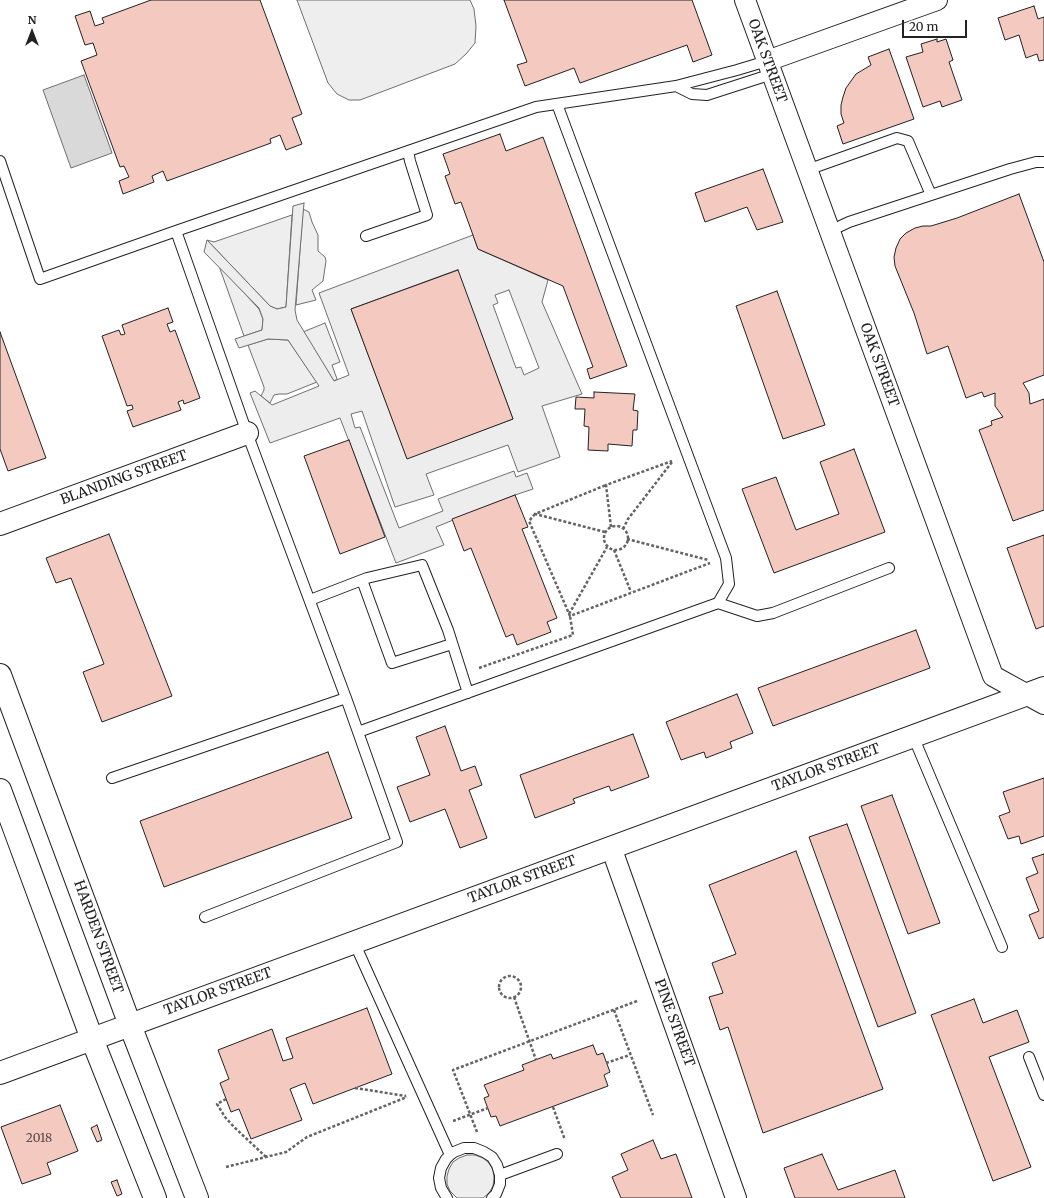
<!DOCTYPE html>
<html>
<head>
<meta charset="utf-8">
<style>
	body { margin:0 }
	#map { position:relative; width:1044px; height:1198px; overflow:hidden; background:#fff; font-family:Merriweather,serif }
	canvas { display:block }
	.north { position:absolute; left:12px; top:12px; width:40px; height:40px; -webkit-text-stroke:3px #fff; paint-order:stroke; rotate:0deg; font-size:11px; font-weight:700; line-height:16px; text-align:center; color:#222 }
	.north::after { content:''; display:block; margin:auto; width:14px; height:18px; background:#222; clip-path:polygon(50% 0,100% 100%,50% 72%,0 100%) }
	.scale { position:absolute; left:902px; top:20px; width:65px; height:18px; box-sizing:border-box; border:2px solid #222; border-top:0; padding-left:5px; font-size:12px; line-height:14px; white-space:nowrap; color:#222; -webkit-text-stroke:3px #fff; paint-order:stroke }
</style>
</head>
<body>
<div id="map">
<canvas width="1044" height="1198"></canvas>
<div class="north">N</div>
<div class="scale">20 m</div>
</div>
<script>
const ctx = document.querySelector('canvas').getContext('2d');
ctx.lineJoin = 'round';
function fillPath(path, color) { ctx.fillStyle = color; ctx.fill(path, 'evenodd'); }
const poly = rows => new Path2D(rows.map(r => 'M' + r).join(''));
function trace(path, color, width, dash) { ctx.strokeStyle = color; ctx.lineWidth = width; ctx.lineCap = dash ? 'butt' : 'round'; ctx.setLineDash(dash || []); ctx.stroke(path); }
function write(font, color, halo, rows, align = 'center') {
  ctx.font = font + ' Merriweather,serif'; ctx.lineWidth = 3; ctx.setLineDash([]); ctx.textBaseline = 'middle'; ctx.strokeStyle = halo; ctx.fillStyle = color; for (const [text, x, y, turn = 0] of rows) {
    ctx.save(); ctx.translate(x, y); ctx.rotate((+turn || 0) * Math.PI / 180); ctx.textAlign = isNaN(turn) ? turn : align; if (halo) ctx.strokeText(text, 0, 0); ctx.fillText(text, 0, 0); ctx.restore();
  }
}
const green = poly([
	[297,0,470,0,474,9,476,26,475,43,466,54,455,64,360,100,349,100,337,94,328,83,297,0],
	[303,209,309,212,312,222,318,235,318,251,325,257,326,261,323,281,312,290,316,300,296,305,303,209],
	[292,215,286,307,277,309,270,306,207,240,214,242,292,215],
	[219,266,259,309,263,319,262,330,244,336,219,266],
	[325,323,340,362,332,365,337,379,334,381,303,332,325,323],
	[268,339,288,340,317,382,287,394,279,394,274,395,270,403,261,396,264,390,264,387,248,345,268,339],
	[467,1155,475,1155,483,1158,489,1163,493,1170,494,1178,493,1186,489,1193,483,1198,457,1198,450,1191,447,1184,447,1176,449,1169,453,1162,459,1158,467,1155]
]);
const parking = poly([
	[304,203,295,310,297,320,334,381,349,375,319,293,473,235,478,249,548,280,542,302,582,394,542,406,560,457,518,472,508,445,426,474,434,495,395,507,362,411,351,414,355,428,360,427,399,528,443,511,438,499,514,471,516,477,527,473,533,489,515,495,436,527,444,545,396,563,340,418,270,443,250,393,255,391,272,405,319,386,288,340,268,339,239,348,235,339,262,330,263,319,259,308,204,252,207,240,270,306,277,309,286,307,293,206,304,203],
	[457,270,513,419,407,458,351,309,457,270],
	[509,290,539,368,524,375,521,367,516,368,493,305,498,303,495,295,509,290]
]);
const water = poly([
	[84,75,112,153,71,168,43,90,84,75]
]);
const building = poly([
	[151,0,260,0,302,114,292,118,302,144,286,150,280,135,270,139,271,143,167,181,163,171,152,176,154,182,123,194,119,181,129,177,124,166,120,167,81,61,97,55,93,43,85,45,75,16,90,11,95,26,104,23,102,18,151,0],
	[504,0,692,0,712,55,693,62,687,45,580,83,574,68,525,86,517,65,527,62,504,0],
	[1034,6,1038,19,1044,17,1044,60,1039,61,1037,54,1026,58,1019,35,1005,40,998,18,1034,6],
	[937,39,937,42,946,39,953,60,949,62,962,100,942,107,940,101,923,107,906,57,923,52,921,44,937,39],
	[889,49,914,119,843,144,837,126,844,123,841,114,841,105,843,97,846,88,856,74,871,65,868,57,889,49],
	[500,134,506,151,543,137,627,366,590,379,587,369,593,367,563,286,478,249,461,202,455,204,445,176,450,174,443,154,500,134],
	[763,169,783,222,757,230,747,207,705,222,695,193,763,169],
	[1019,194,1044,262,1044,375,1023,383,1029,393,1030,404,1044,399,1044,510,1013,521,979,430,992,425,991,421,1003,417,995,406,995,393,984,397,982,392,966,398,948,346,927,354,914,313,895,266,894,257,896,248,900,239,906,233,915,228,923,226,931,226,957,218,1019,194],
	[458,270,513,419,407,459,351,309,458,270],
	[777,291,825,425,783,439,736,306,777,291],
	[168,308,173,322,167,324,170,332,175,330,200,398,184,404,183,400,178,402,181,410,133,427,127,411,133,409,132,405,127,406,102,336,119,330,121,335,125,334,122,325,168,308],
	[0,332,46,458,8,471,0,449,0,332],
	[594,392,635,394,633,410,638,411,637,430,633,430,632,446,608,444,608,451,588,450,589,427,584,426,585,409,575,409,576,397,594,398,594,392],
	[349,440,385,537,340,554,304,456,349,440],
	[854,449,885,532,774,573,742,489,776,477,796,530,839,514,820,462,854,449],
	[515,495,528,527,522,529,557,618,547,622,551,632,517,645,513,634,506,637,471,548,464,551,452,519,515,495],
	[109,534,172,696,102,722,83,672,104,664,71,578,56,583,46,558,109,534],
	[1044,535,1044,626,1036,629,1007,548,1044,535],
	[916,630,930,668,773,726,758,688,916,630],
	[737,694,753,733,730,742,732,748,706,758,704,752,681,760,666,722,737,694],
	[445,726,461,771,475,766,482,785,469,790,487,838,460,848,445,809,410,822,397,787,430,775,416,737,445,726],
	[633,734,649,777,611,791,609,786,573,799,575,803,535,818,520,775,633,734],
	[328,752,352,818,164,887,140,821,328,752],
	[1044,778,1044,836,1021,844,1019,836,1008,839,999,816,1010,812,1003,792,1044,778],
	[892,795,940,923,908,934,861,806,892,795],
	[847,824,916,1013,878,1027,809,837,847,824],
	[796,851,883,1089,763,1133,728,1027,720,1030,709,997,723,993,712,963,736,954,709,885,796,851],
	[1044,854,1044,937,1039,939,1029,915,1039,911,1026,878,1038,873,1032,858,1044,854],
	[974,999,983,1023,1017,1010,1029,1042,989,1057,1031,1167,993,1181,931,1015,974,999],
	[367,1008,392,1074,313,1104,305,1083,290,1089,302,1120,251,1139,239,1109,231,1112,220,1083,229,1079,218,1050,272,1029,283,1061,293,1058,286,1038,367,1008],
	[593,1045,597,1055,603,1053,610,1072,604,1075,608,1086,500,1126,496,1116,491,1117,484,1098,489,1096,484,1085,524,1070,522,1065,551,1054,553,1059,593,1045],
	[60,1105,78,1151,47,1163,51,1174,22,1184,1,1127,60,1105],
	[97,1125,102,1140,97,1142,91,1128,97,1125],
	[653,1140,661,1159,676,1154,692,1198,621,1198,612,1177,628,1170,621,1154,653,1140],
	[822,1154,838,1190,895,1170,905,1198,795,1198,784,1168,822,1154],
	[117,1180,122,1194,117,1196,111,1182,117,1180]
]);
const path = poly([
	[535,514,529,521,570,616,710,563],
	'604 538a12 12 0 1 1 24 0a12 12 0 1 1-24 0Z',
	[611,527,606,485,672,461],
	[623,529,628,519,672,462],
	[605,532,535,514,606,485],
	[627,539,708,560],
	[614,550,631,592],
	[569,614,607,547],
	[479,668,573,635,570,616],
	'499 987a11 11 0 1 1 22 0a11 11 0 1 1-22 0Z',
	[514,997,536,1060],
	[614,1010,653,1115],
	[606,1063,630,1055],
	[355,1088,406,1096],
	[226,1099,217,1104,225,1117,234,1127,266,1157],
	[553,1107,565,1140],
	[453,1121,488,1108],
	[477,1132,453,1070,637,1001],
	[226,1167,286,1152,307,1137,407,1097]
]);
const service = poly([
	[676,86,692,94,707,95,772,74],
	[0,161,40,279,176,231,536,107,676,86,737,70,767,61],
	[807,170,897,138,908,141,931,195],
	[176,231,247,433,346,698,397,842,205,917],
	[830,231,849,222,1010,169,1036,162,1044,162],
	[366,236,427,215,410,161,408,151],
	[362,580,392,663,452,644],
	[310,600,367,578,422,565,448,630,468,693],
	[718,603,757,616,773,613,889,568],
	[358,732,718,603,729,584,726,558,557,104],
	[913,736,1002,947],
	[112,778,346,698],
	[354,942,450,1155],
	[1029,1057,1044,1095],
	[500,1175,557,1154],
	[447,1198,441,1188,439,1178,441,1168,446,1159,450,1155,454,1152,464,1148,474,1148,484,1152,492,1157,497,1165,500,1175,500,1184,496,1194,492,1198]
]);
const minor = poly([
	[745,0,993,676,1044,704],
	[767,61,937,0],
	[611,847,736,1198]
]);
const tertiary = poly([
	[0,524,247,433]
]);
const secondary = poly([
	[0,675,130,1025,197,1198],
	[0,790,92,1039,155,1198],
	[0,1073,1044,688]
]);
const numberNames = [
	["2018",39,1139]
];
const streetNames = [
	["OAK STREET",767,61,70],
	["OAK STREET",879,365,70],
	["BLANDING STREET",124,478,-20],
	["TAYLOR STREET",826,768,-20],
	["TAYLOR STREET",522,880,-20],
	["HARDEN STREET",98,937,70],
	["TAYLOR STREET",218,992,-20],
	["PINE STREET",674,1023,70]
];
fillPath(green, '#eee');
trace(green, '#6f6f6f', 1);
fillPath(parking, '#ededed');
trace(parking, '#6f6f6f', 1);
fillPath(water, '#d9d9d9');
trace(water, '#6f6f6f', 1);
fillPath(building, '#f3c9c0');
trace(building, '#222', 1);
trace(service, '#222', 12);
trace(minor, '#222', 22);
trace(tertiary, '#222', 24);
trace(secondary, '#222', 24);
trace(path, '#646464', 2.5, [3, 2]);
trace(service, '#fff', 10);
trace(minor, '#fff', 20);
trace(tertiary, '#fff', 22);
trace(secondary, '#fff', 22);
write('12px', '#564c4a', null, numberNames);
write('14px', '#222', '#fff', streetNames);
</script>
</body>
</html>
